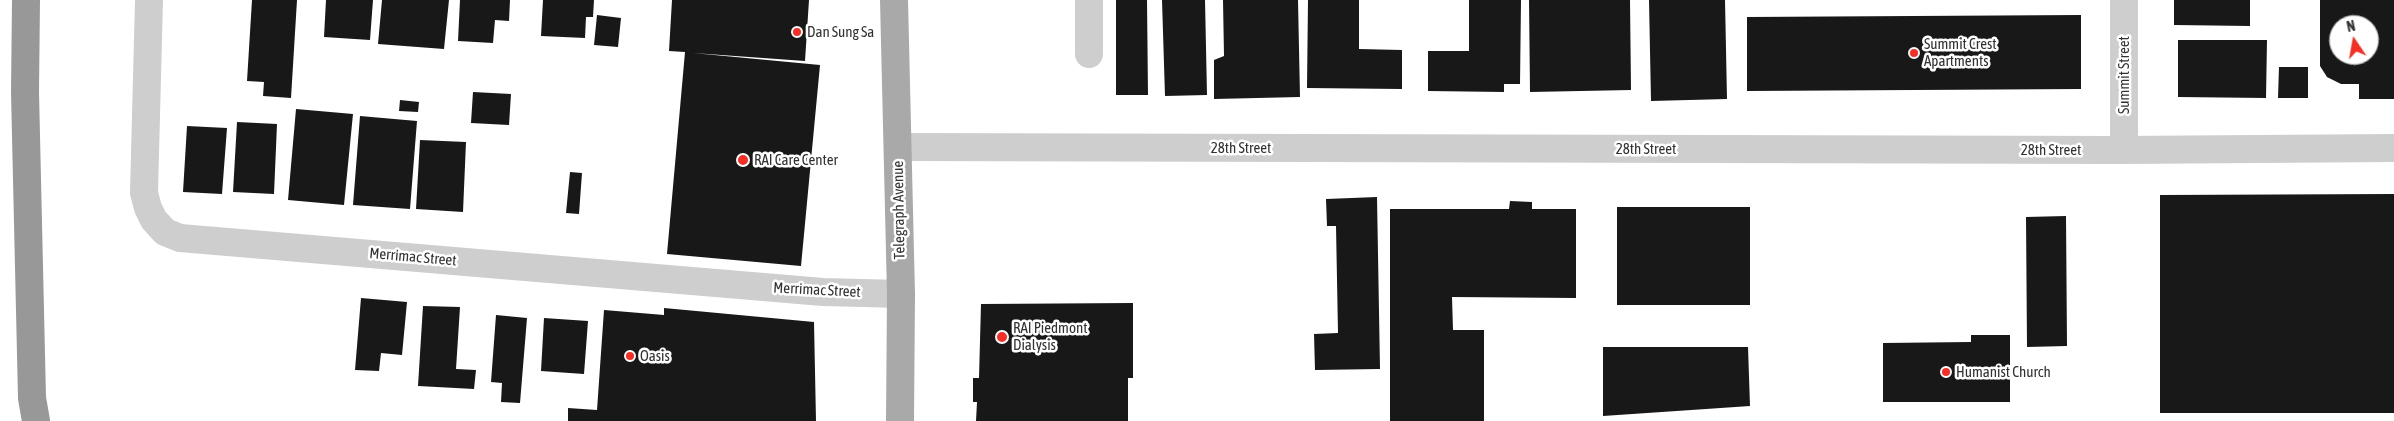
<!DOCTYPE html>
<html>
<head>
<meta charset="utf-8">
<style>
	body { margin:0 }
	#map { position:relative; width:2394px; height:421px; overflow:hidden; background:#fff; font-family:"Asap Condensed",sans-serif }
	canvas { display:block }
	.north { position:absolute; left:2329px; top:15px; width:50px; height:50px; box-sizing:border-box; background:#fff; border:1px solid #adadad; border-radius:50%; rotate:348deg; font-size:14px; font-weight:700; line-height:20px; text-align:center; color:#313131 }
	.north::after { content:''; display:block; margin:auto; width:18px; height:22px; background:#f72e25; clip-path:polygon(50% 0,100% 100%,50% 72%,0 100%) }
</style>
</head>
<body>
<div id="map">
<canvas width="2394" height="421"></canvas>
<div class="north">N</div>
</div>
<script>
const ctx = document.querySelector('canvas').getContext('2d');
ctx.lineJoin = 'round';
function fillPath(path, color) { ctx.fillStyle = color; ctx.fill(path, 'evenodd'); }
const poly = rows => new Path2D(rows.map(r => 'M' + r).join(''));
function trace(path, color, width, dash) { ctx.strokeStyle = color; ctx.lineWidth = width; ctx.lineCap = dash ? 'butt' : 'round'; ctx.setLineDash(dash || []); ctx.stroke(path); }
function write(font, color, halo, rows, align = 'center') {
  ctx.font = font + ' "Asap Condensed",sans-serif'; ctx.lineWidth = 5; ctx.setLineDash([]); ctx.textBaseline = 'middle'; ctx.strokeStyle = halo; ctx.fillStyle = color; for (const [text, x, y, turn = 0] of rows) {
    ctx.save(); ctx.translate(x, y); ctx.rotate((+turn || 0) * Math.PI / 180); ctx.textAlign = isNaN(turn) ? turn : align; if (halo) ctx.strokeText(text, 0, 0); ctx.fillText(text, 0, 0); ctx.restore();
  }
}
const building = poly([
	[252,0,297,0,291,98,263,96,264,82,247,81],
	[326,0,373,0,370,40,324,37],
	[382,0,449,0,444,49,378,44],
	[460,0,510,0,509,21,495,20,493,43,458,41],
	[543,0,594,0,593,17,586,17,585,38,541,36],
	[672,0,809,0,805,61,693,53,820,65,801,266,667,254,685,52,669,51],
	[1116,0,1147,0,1148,95,1116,95],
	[1162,0,1205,0,1207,95,1165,96],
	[1223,0,1298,0,1300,97,1214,99,1214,60,1224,56],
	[1308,0,1359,0,1359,49,1402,50,1402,89,1307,88],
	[1469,0,1521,0,1520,84,1504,84,1504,92,1428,91,1428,51,1469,51],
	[1529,0,1630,0,1631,90,1530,92],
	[1649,0,1725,0,1727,99,1651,101],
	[2174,0,2250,0,2250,26,2174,25],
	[2320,0,2394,0,2394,99,2359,99,2359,84,2341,84,2327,77,2320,66],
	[2339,25,2369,25,2369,55,2339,55],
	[597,15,621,18,618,47,594,45],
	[2081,15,2081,89,1747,91,1747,17],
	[2178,40,2267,40,2266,98,2178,97],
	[2279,67,2308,67,2308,98,2278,98],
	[473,92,511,94,509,125,471,123],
	[400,100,419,102,418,112,399,111],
	[296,109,353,114,344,205,288,200],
	[360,116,417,121,410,209,353,205],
	[237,122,277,124,274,194,233,192],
	[187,126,227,128,222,194,183,192],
	[420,140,466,142,463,212,416,209],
	[570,172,582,173,579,214,566,213],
	[2394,194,2394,413,2160,413,2160,195],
	[1377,197,1380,369,1315,370,1314,334,1338,333,1336,226,1327,226,1326,199],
	[1510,201,1532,202,1532,209,1576,209,1576,298,1452,297,1453,330,1484,330,1484,421,1390,421,1390,209,1509,209],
	[1617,207,1750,207,1750,305,1617,305],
	[2066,216,2067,346,2027,347,2026,217],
	[361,298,407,302,402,355,381,353,379,371,355,370],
	[1133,303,1133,378,1128,378,1128,421,976,421,977,402,973,402,973,378,979,378,981,304],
	[423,306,460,307,456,369,476,370,474,389,418,386],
	[664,308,814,322,816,421,568,421,568,408,597,410,604,310,664,315],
	[496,315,527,318,520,403,501,402,502,383,491,382],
	[544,318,588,321,584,374,541,371],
	[1971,335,2010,335,2010,402,1883,402,1883,343,1971,342],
	[1603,347,1748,347,1750,406,1603,416]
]);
const minor = poly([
	[149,0,144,193,148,208,154,220,165,232,180,238,823,292,901,294],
	[2124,0,2124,150],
	[1089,54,1089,0],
	[898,147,2120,150,2394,148]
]);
const major = poly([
	[894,0,901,294,900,421]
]);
const highway = poly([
	[26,0,25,92,32,398,36,421]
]);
const markers = [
	[797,32,5,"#f72e25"],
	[1914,53,5,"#f72e25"],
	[743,160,6,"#f72e25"],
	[1002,337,6,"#f72e25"],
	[630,356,5,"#f72e25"],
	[1946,372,5,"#f72e25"]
];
const poiNames = [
	["Dan Sung Sa",807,32],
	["Summit Crest",1924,44],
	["Apartments",1924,61],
	["RAI Care Center",754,160],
	["RAI Piedmont",1013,328],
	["Dialysis",1013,345],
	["Oasis",640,356],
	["Humanist Church",1956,372]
];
const streetNames = [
	["Summit Street",2124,75,-90],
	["28th Street",1241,148],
	["28th Street",1646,149],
	["28th Street",2051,150],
	["Telegraph Avenue",899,210,-91],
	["Merrimac Street",413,257,5],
	["Merrimac Street",817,290,3]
];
fillPath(building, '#181818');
trace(minor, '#cecece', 28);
trace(major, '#a9a9a9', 28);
trace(highway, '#989898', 28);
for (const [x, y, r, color] of markers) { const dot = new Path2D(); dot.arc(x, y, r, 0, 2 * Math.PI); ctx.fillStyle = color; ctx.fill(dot); trace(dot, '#fff', 2); }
write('15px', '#313131', '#fff', poiNames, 'left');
write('15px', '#313131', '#fff', streetNames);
</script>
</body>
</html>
